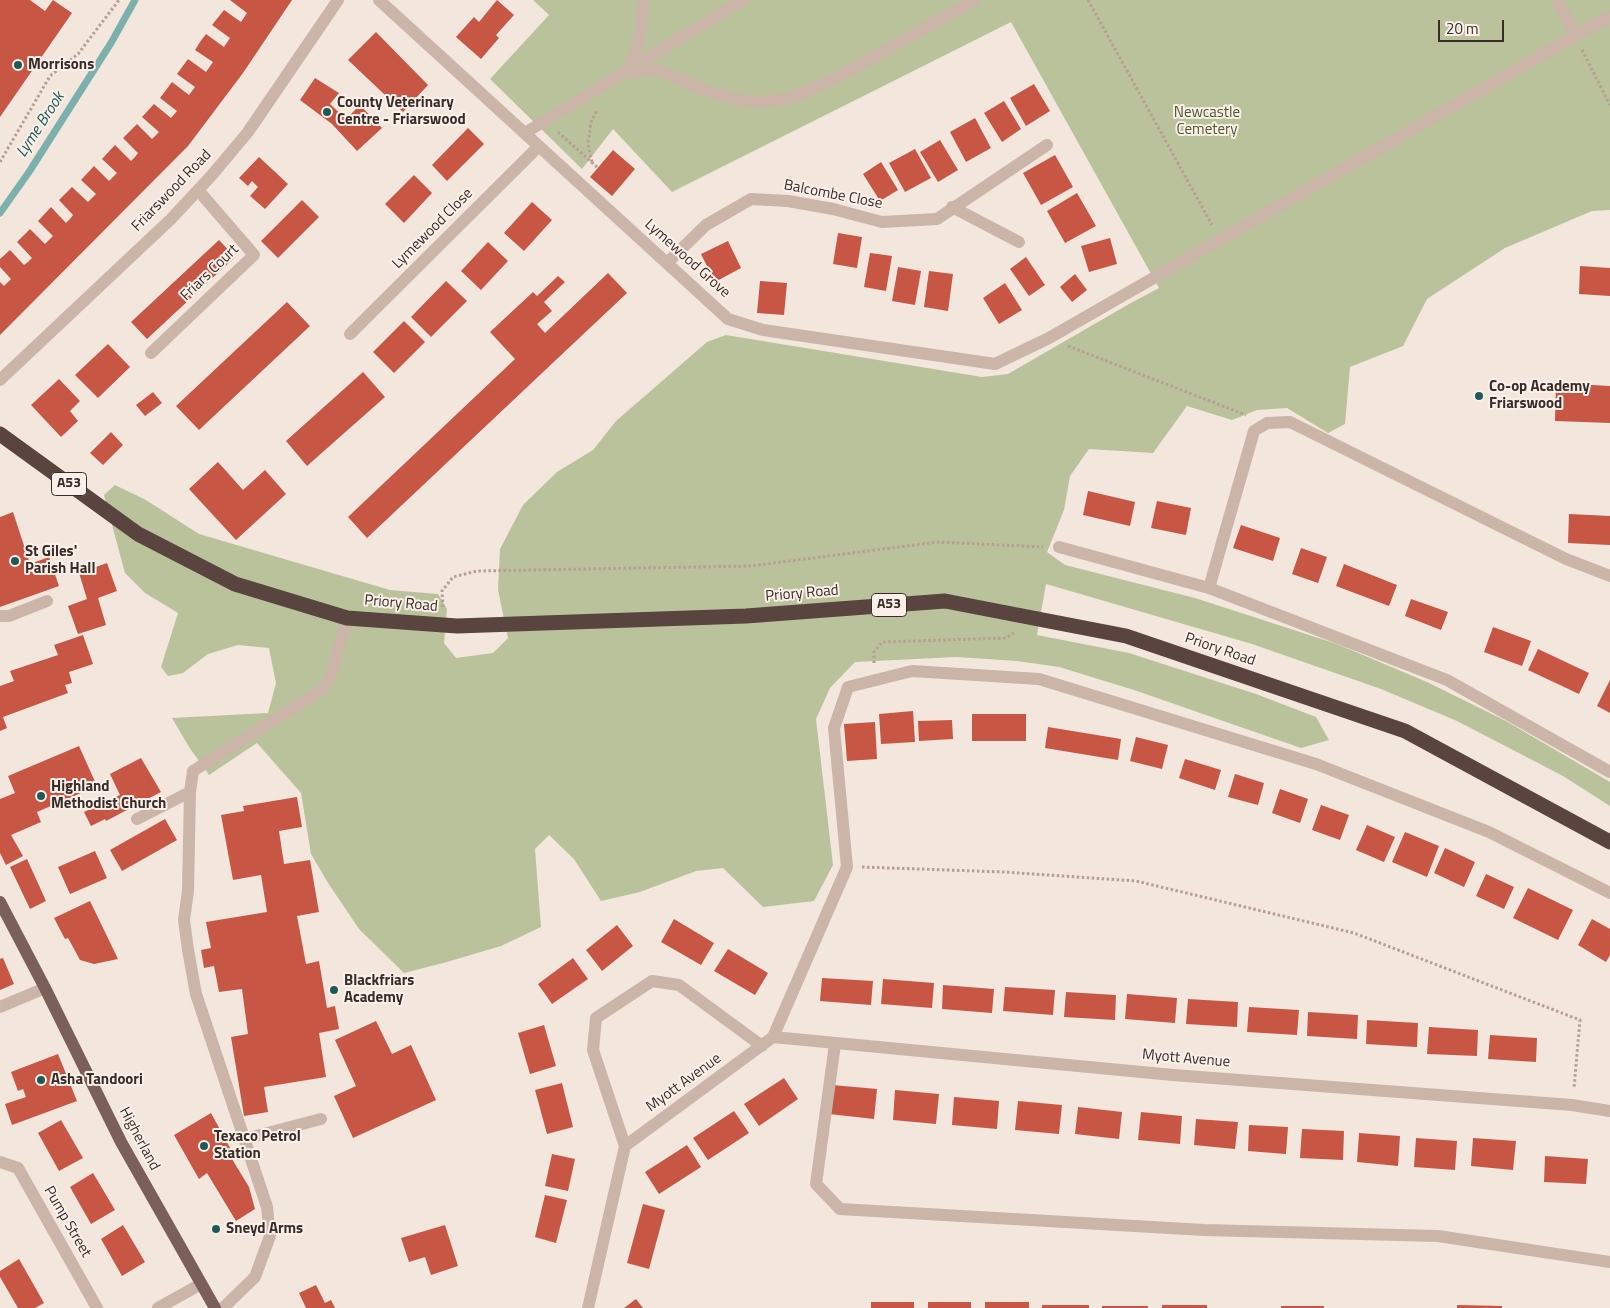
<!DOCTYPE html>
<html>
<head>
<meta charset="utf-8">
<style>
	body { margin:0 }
	#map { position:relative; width:1610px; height:1308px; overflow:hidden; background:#f3e6dd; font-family:"Titillium Web",sans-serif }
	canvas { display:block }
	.scale { position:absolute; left:1438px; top:20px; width:66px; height:22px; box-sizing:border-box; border:2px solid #382c28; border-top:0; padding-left:6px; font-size:15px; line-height:18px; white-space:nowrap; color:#382c28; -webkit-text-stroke:4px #faf0e9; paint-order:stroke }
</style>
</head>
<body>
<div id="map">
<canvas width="1610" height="1308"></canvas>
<div class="scale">20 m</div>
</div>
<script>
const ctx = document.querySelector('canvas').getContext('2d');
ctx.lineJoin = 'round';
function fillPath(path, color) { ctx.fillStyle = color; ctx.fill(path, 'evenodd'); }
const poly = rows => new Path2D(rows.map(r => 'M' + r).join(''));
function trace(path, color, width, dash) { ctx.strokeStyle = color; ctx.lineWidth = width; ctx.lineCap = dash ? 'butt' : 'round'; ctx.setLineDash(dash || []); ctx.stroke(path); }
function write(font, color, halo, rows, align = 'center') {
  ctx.font = font + ' "Titillium Web",sans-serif'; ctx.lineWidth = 4; ctx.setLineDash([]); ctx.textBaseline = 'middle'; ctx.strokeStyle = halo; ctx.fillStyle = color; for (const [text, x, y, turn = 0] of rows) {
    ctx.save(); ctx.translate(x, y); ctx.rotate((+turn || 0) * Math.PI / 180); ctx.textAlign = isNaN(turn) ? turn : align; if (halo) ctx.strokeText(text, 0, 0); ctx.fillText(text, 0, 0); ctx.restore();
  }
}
const green = poly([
	[533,0,1610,0,1610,210,1592,211,1505,248,1427,299,1403,346,1350,367,1345,424,1328,433,1287,408,1257,410,1232,420,1187,406,1153,453,1089,449,1070,476,1064,510,1047,552,1065,565,1195,598,1337,644,1427,682,1506,721,1610,782,1610,806,1563,776,1457,721,1381,689,1252,644,1046,584,1037,635,1129,653,1256,694,1316,717,1329,740,1301,748,1134,690,1059,667,1017,661,956,657,855,662,830,688,816,719,833,865,814,901,763,907,723,868,696,871,640,892,601,901,574,859,549,835,535,849,541,927,501,946,447,962,404,973,359,929,328,883,311,854,301,793,257,743,209,775,189,747,172,718,268,713,276,683,269,648,238,645,208,654,183,673,168,676,161,667,178,613,145,593,125,573,104,495,115,485,146,500,199,534,390,590,438,594,447,609,444,643,456,658,493,653,508,638,498,590,500,549,523,505,557,472,593,450,616,421,707,342,726,335,982,377,1008,374,1129,304,1159,288,1011,22,672,192,613,129,582,169,490,79,549,15]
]);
const stream = poly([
	[0,213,29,172,111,43,135,0]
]);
const building = poly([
	[0,0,30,0,45,11,53,0,72,13,0,117],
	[230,0,292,0,243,73,188,146,0,335,0,282,4,286,11,279,0,267,0,259,10,250,24,265,28,262,32,258,17,242,30,229,45,244,53,236,38,221,51,207,66,223,70,219,73,215,59,200,72,187,88,202,96,194,81,180,94,166,109,181,117,173,102,159,115,145,131,161,135,157,138,153,123,138,137,124,152,139,159,132,142,117,154,104,171,118,177,111,160,98,172,82,189,95,195,87,177,74,188,59,206,72,213,62,195,50,200,42,206,34,224,47,230,38,212,25,224,10,241,22,247,13],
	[497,0,514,15,496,35,499,38,481,59,456,37,474,17,479,22],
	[376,32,428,85,403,112,348,60],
	[315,78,339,93,330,104,346,119,360,105,382,128,357,151,332,124,300,100],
	[1034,84,1050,111,1026,126,1010,98],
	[1004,101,1021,129,1002,142,984,113],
	[975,118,991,148,966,162,950,132],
	[468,128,484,144,447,181,432,165],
	[940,140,958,170,938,182,920,152],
	[915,149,931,178,905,192,889,163],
	[613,150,635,169,612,196,590,177],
	[1055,155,1073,187,1041,205,1023,173],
	[259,157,288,184,265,209,250,196,258,187,252,181,248,186,239,178],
	[881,162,898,190,880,201,863,174],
	[414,175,432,193,404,223,385,204],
	[1077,193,1096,226,1065,243,1047,211],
	[302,200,319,217,278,258,261,241],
	[532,202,552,220,524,251,504,233],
	[838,233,862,237,857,268,833,264],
	[1110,238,1117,264,1089,272,1081,246],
	[219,240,235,257,147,339,131,322],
	[728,241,741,268,715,282,701,254],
	[488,242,508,261,481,290,461,271],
	[870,253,892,256,886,291,864,287],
	[1026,257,1045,285,1029,296,1010,269],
	[1580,266,1610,268,1610,296,1579,294],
	[898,267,921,271,915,305,892,301],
	[929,271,953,274,948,311,924,307],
	[608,273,627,293,367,538,348,517,515,359,490,332,533,292,537,296,558,276,565,282,544,302,552,311,537,324,545,333],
	[1075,274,1087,290,1072,302,1060,287],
	[446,281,467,301,431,337,411,317],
	[760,281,787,283,784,315,757,313],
	[1005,283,1022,310,999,324,983,298],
	[287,302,310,326,199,430,176,406],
	[404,321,425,342,394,373,373,352],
	[108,344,130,367,98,398,75,375],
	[363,372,385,397,307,466,286,441],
	[59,379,80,401,70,411,78,421,61,437,31,405],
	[1556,383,1610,386,1610,423,1555,421],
	[153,392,162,403,145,416,136,405],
	[111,432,123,445,103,465,90,453],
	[218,462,243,490,265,470,286,494,236,540,189,489],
	[1088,491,1135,502,1130,526,1083,515],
	[1157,501,1191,508,1186,535,1151,528],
	[13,512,30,564,49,557,59,586,0,607,0,517],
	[1569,514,1610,516,1610,545,1568,543],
	[1241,525,1280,538,1273,561,1233,548],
	[1301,548,1327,557,1318,583,1292,574],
	[107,563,117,591,98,598,106,625,78,634,68,606,87,599,79,573],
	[1344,564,1397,585,1389,606,1336,586],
	[1411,599,1448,612,1441,630,1405,616],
	[1493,627,1531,641,1522,666,1484,652],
	[83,635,93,664,69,672,72,683,65,685,68,693,3,717,7,728,0,731,0,686,14,681,10,671,58,655,54,645],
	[1538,649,1589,673,1579,694,1528,670],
	[1610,680,1610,713,1597,706],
	[913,711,915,742,881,744,879,714],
	[972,714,1026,714,1026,741,972,741],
	[952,720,953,739,919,741,918,721],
	[875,722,877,759,847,761,844,724],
	[1048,727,1121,739,1118,760,1045,748],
	[1136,737,1168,745,1162,769,1130,761],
	[79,746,97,786,37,812,41,822,11,835,23,856,6,865,0,853,0,799,15,793,8,776],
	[141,758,161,792,106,821,105,819,91,826,84,812,120,795,110,774],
	[1185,759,1221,770,1215,790,1179,778],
	[1235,774,1264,783,1258,805,1228,797],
	[1280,789,1308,799,1300,823,1272,813],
	[297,797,302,827,279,831,284,864,310,860,319,912,297,916,306,964,319,961,327,1008,335,1006,339,1029,319,1033,326,1077,264,1087,268,1112,244,1116,231,1037,248,1034,242,989,219,992,214,966,204,968,201,950,211,948,206,922,267,912,261,875,233,880,221,815,244,811,243,806],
	[1321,805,1349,815,1340,840,1312,830],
	[165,819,177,840,122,871,110,850],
	[1367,825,1395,837,1384,862,1356,850],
	[1405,832,1439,846,1427,877,1392,862],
	[1445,848,1475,862,1464,887,1434,873],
	[95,851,107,878,70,894,58,867],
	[27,859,46,901,30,909,10,867],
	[1486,874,1514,887,1504,909,1476,896],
	[1528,888,1573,910,1558,940,1513,918],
	[90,901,118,959,94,964,80,960,68,938,65,939,54,918],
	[674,919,714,943,701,965,661,942],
	[1592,919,1610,929,1610,955,1606,962,1578,945],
	[617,925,633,946,602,971,586,950],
	[728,949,768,973,755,995,714,971],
	[3,958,14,984,0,990,0,959],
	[573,958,588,979,552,1004,538,984],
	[822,978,873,981,871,1005,820,1001],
	[883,979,934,983,932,1008,881,1004],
	[943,985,994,989,992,1013,942,1009],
	[1005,987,1055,990,1053,1015,1003,1011],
	[1066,992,1116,995,1115,1020,1064,1017],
	[1127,994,1177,998,1175,1023,1125,1019],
	[1188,999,1238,1002,1237,1027,1186,1024],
	[1249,1007,1299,1010,1297,1035,1247,1032],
	[1308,1012,1358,1015,1357,1039,1307,1036],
	[1367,1020,1418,1023,1417,1047,1366,1044],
	[376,1021,392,1054,411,1045,436,1100,353,1138,334,1096,356,1086,335,1040],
	[544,1025,556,1066,530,1074,518,1033],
	[1429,1027,1478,1030,1477,1056,1427,1054],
	[1490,1035,1537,1038,1536,1062,1488,1059],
	[58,1054,77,1101,12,1125,5,1104,26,1097,23,1089,18,1091,11,1072],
	[784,1078,798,1099,759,1126,744,1104],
	[562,1083,573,1127,547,1134,535,1090],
	[832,1085,877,1089,874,1119,829,1114],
	[895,1090,939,1094,936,1124,893,1120],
	[954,1097,999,1101,997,1129,952,1125],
	[1018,1101,1062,1105,1059,1134,1015,1130],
	[1078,1107,1122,1112,1119,1139,1075,1134],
	[734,1111,749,1133,708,1160,693,1138],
	[1141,1112,1182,1116,1180,1144,1138,1140],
	[211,1113,235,1157,232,1159,249,1187,255,1209,236,1221,207,1173,199,1179,174,1135],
	[1196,1119,1238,1122,1235,1149,1194,1145],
	[61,1120,83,1158,59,1171,38,1133],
	[1249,1125,1288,1127,1286,1154,1248,1151],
	[1302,1129,1344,1131,1343,1160,1300,1158],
	[1359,1133,1400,1136,1398,1166,1357,1162],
	[1416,1138,1457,1141,1455,1170,1414,1167],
	[1473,1138,1516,1141,1513,1170,1471,1166],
	[687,1145,701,1167,659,1194,645,1172],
	[552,1154,575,1159,568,1191,545,1186],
	[1545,1156,1588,1159,1586,1184,1544,1182],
	[93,1173,115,1210,91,1224,70,1187],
	[545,1195,567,1200,556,1243,535,1237],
	[643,1204,665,1210,649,1269,627,1263],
	[123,1225,145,1262,122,1276,101,1239],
	[445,1225,458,1266,431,1275,425,1257,409,1262,401,1238],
	[19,1259,44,1303,35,1308,18,1308,0,1277,0,1271],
	[316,1285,325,1303,331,1300,335,1308,306,1308,299,1293],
	[636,1299,643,1308,624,1308],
	[871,1302,914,1302,914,1308,871,1308],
	[928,1302,971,1302,971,1308,928,1308],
	[985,1302,1029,1302,1029,1308,985,1308],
	[1042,1305,1089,1305,1089,1308,1042,1308],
	[1162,1305,1207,1305,1207,1308,1162,1308],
	[1457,1305,1502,1306,1502,1308,1457,1308],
	[1102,1306,1148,1306,1148,1308,1102,1308],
	[1281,1306,1324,1306,1324,1308,1281,1308]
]);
const path = poly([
	[1088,0,1212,225],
	[1582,50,1610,105],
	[558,132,598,168],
	[0,162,50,76,78,54,119,0],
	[592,162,588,144,591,122,597,110],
	[1068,346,1246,415],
	[443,607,442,591,453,577,477,571,750,566,938,542,1043,547],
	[874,663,874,652,882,642,1006,638,1014,633],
	[862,867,1004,872,1136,881,1354,933,1580,1020,1574,1088]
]);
const minor = poly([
	[379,0,728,319,763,330,995,364,1049,338,1610,16],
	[644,0,638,47,627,72,658,70,707,91,740,100,759,102,788,99,834,79,975,0],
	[1557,0,1576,36],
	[525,133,743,0],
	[952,207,1019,242],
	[667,263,706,225,751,199,788,201,833,209,882,222,937,219,1047,145],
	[350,334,539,146],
	[151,353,254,255,198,190],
	[0,380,171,219,212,175,248,132,338,0],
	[1059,547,1209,588,1447,680,1610,772],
	[1209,588,1254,431,1267,423,1290,422,1566,559,1610,576],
	[0,616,9,616,47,601],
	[190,792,188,891,184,920,188,950,196,994,267,1207,270,1236,255,1277,223,1308],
	[137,819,190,792,193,771,320,691,330,679,347,618],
	[0,1007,45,988],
	[773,1037,847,867,834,728,848,687,912,671,1039,679,1316,764,1489,832,1610,893],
	[835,1044,816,1184,840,1209,1204,1230,1438,1236,1610,1262],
	[245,1139,321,1119],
	[625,1146,593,1050,596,1018,652,981,679,985,762,1046],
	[0,1162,18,1168,97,1308],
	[158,1308,201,1284],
	[588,1308,625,1146,773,1037,1173,1075,1572,1105,1610,1111]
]);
const major = poly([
	[0,902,45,988,121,1142,215,1308]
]);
const highway = poly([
	[0,434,138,534,235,584,347,618,457,626,746,616,945,601,1126,636,1405,731,1610,842]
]);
const markers = [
	[18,65,5,"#1d5a57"],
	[327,112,5,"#1d5a57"],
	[1479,396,5,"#1d5a57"],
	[15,561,5,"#1d5a57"],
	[41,796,5,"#1d5a57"],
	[334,990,5,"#1d5a57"],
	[41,1080,5,"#1d5a57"],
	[204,1146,5,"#1d5a57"],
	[216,1229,5,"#1d5a57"]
];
const shields = [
	[69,484,35],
	[889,605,35]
];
const shieldNames = [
	["A53",69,484],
	["A53",889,605]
];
const poiNames = [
	["Morrisons",28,65],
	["County Veterinary",337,103],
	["Centre - Friarswood",337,120],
	["Co-op Academy",1489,387],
	["Friarswood",1489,404],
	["St Giles'",25,552],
	["Parish Hall",25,569],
	["Highland",51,787],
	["Methodist Church",51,804],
	["Blackfriars",344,981],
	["Academy",344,998],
	["Asha Tandoori",51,1080],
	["Texaco Petrol",214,1137],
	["Station",214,1154],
	["Sneyd Arms",226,1229]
];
const parkNames = [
	["Newcastle",1207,113],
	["Cemetery",1207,130]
];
const streetNames = [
	["Friarswood Road",172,191,-46],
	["Balcombe Close",833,195,11],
	["Lymewood Close",433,229,-45],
	["Lymewood Grove",687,259,42],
	["Friars Court",210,273,-44],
	["Priory Road",802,594,-5],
	["Priory Road",401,604,5],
	["Priory Road",1220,650,19],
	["Myott Avenue",1186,1059,5],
	["Myott Avenue",684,1083,-36],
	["Higherland",139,1139,62],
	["Pump Street",67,1222,60]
];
const waterNames = [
	["Lyme Brook",41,125,-57]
];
fillPath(green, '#bac29c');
trace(stream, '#7bb0ad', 7);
fillPath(building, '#c85645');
trace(path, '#b79e92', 3, [2.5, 2.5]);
trace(minor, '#cbb4a8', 12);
trace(major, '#7a6059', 12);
trace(highway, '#59443f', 15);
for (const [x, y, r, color] of markers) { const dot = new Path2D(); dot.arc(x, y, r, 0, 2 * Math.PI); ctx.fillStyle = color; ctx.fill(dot); trace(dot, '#faf0e9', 2); }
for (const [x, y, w] of shields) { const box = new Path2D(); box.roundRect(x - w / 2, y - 11.5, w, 23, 4); ctx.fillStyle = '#faf0e9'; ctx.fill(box); trace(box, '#382c28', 1); }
write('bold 14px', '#382c28', null, shieldNames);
write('bold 15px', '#382c28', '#faf0e9', poiNames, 'left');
write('15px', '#4c572c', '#faf0e9', parkNames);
write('15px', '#382c28', '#faf0e9', streetNames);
write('italic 16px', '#1d5a57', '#faf0e9', waterNames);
</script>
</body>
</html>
